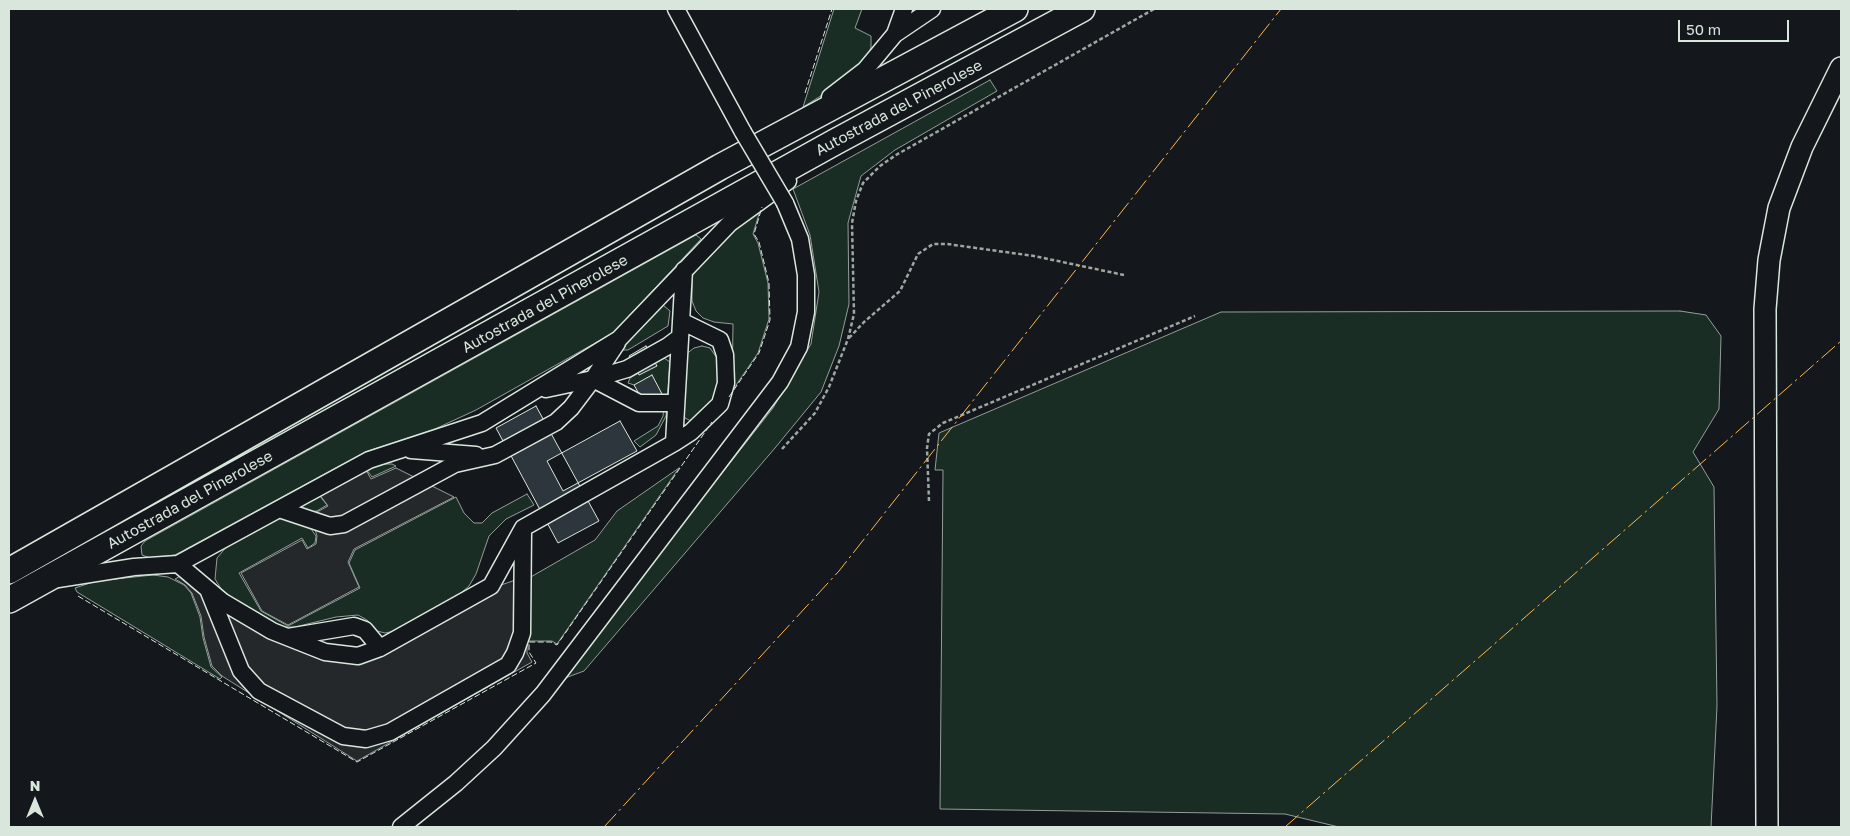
<!DOCTYPE html>
<html>
<head>
<meta charset="utf-8">
<style>
	body { margin:0 }
	#map { position:relative; width:1850px; height:836px; overflow:hidden; background:#14181c; font-family:"Golos Text",sans-serif }
	canvas { display:block }
	.frame { position:absolute; inset:0; border:10px solid #d8e6dc; pointer-events:none }
	.north { position:absolute; left:10px; top:776px; width:50px; height:50px; -webkit-text-stroke:4px #14181c; paint-order:stroke; rotate:0deg; font-size:14px; font-weight:700; line-height:20px; text-align:center; color:#d8e6dc }
	.north::after { content:''; display:block; margin:auto; width:18px; height:22px; background:#d8e6dc; clip-path:polygon(50% 0,100% 100%,50% 72%,0 100%) }
	.scale { position:absolute; left:1678px; top:20px; width:111px; height:22px; box-sizing:border-box; border:2px solid #d8e6dc; border-top:0; padding-left:6px; font-size:15px; line-height:18px; white-space:nowrap; color:#d8e6dc; -webkit-text-stroke:4px #14181c; paint-order:stroke }
</style>
</head>
<body>
<div id="map">
<canvas width="1850" height="836"></canvas>
<div class="frame"></div>
<div class="north">N</div>
<div class="scale">50 m</div>
</div>
<script>
const ctx = document.querySelector('canvas').getContext('2d');
ctx.lineJoin = 'round';
function fillPath(path, color) { ctx.fillStyle = color; ctx.fill(path, 'evenodd'); }
const poly = rows => new Path2D(rows.map(r => 'M' + r).join(''));
function trace(path, color, width, dash) { ctx.strokeStyle = color; ctx.lineWidth = width; ctx.lineCap = dash ? 'butt' : 'round'; ctx.setLineDash(dash || []); ctx.stroke(path); }
function write(font, color, halo, rows, align = 'center') {
  ctx.font = font + ' "Golos Text",sans-serif'; ctx.lineWidth = 4; ctx.setLineDash([]); ctx.textBaseline = 'middle'; ctx.strokeStyle = halo; ctx.fillStyle = color; for (const [text, x, y, turn = 0] of rows) {
    ctx.save(); ctx.translate(x, y); ctx.rotate((+turn || 0) * Math.PI / 180); ctx.textAlign = isNaN(turn) ? turn : align; if (halo) ctx.strokeText(text, 0, 0); ctx.fillText(text, 0, 0); ctx.restore();
  }
}
const green = poly([
	[834,9,862,9,855,28,871,36,871,48,862,64,832,89,803,107,834,9],
	[990,80,997,91,895,150,861,176,848,223,849,304,839,346,821,392,775,448,584,671,565,678,657,556,773,408,811,344,819,292,810,235,793,189,990,80],
	[762,204,753,234,758,243,768,283,769,319,758,353,732,391,733,324,714,322,703,318,696,311,692,301,692,276,699,263,762,204],
	[696,235,701,239,613,333,476,410,435,429,365,452,175,555,150,558,142,555,141,546,145,541,696,235],
	[663,305,670,311,668,326,628,350,621,350,622,347,657,307,663,305],
	[1680,311,1706,315,1721,336,1719,409,1693,452,1714,487,1717,706,1711,827,1339,827,1285,814,940,809,943,470,935,470,939,433,1221,312,1680,311],
	[702,346,710,348,719,361,717,395,697,420,691,421,685,418,683,413,685,355,694,348,702,346],
	[664,358,670,362,666,416,656,435,640,447,634,441,658,426,663,416,665,398,662,394,628,383,630,378,664,358],
	[380,464,392,464,396,466,372,477,366,469,380,464],
	[679,468,557,644,552,641,528,641,529,578,595,540,617,511,679,468],
	[527,494,534,505,506,519,489,536,476,574,469,586,461,593,395,631,385,633,377,631,367,620,358,615,336,617,295,627,280,627,232,599,223,592,215,579,217,558,228,545,274,519,286,518,309,526,316,536,315,543,308,548,302,538,239,573,261,611,288,626,360,588,349,563,355,550,456,497,464,513,474,523,482,523,492,513,527,494],
	[319,495,327,505,317,511,309,512,299,505,319,495],
	[153,575,168,577,184,585,191,593,200,617,203,638,211,667,222,677,220,679,77,592,75,588,96,581,153,575]
]);
const parking = poly([
	[396,468,454,497,354,549,348,562,359,587,288,625,262,611,241,573,302,540,307,549,316,544,317,536,315,529,298,506,308,513,317,512,328,506,320,495,366,470,371,479,396,468],
	[191,570,269,627,317,644,358,651,455,601,527,576,527,653,532,662,357,761,222,676,212,666,204,637,201,616,192,593,185,585,175,579,191,570]
]);
const building = poly([
	[646,346,657,366,639,375,629,356,646,346],
	[652,375,662,394,644,403,634,385,652,375],
	[536,406,599,521,558,543,496,428,536,406],
	[620,421,637,451,563,491,547,461,620,421]
]);
const path = poly([
	[517,9,519,9],
	[849,338,864,322,900,291,918,254,933,244,947,244,1034,256,1124,275],
	[782,449,815,413,829,387,848,339,854,314,852,223,856,201,863,183,880,166,896,155,1154,9],
	[929,501,927,448,929,434,943,423,1195,316]
]);
const minor = poly([
	[676,9,743,132],
	[895,34,904,9],
	[830,97,865,70,895,34,932,9],
	[593,379,639,403,676,403],
	[546,389,593,379,627,369,668,346,680,337],
	[674,443,691,432,720,404,726,383,725,355,720,340,681,321],
	[411,450,476,455],
	[279,509,330,526,344,524,455,464,495,455,556,422,571,408,593,379,617,343],
	[178,564,223,602,272,631,325,652,358,656,380,648,491,586,523,528,674,443,684,270],
	[58,579,134,567,178,564,369,460,482,423,619,339,730,223,788,181],
	[209,592,241,671,259,691,343,736,366,739,390,732,508,665,515,653,522,633,523,531],
	[288,637,354,626,365,630,380,648],
	[401,827,456,783,494,748,543,694,780,382,799,347,806,312,806,275,800,239,785,203]
]);
const major = poly([
	[1767,827,1765,309,1769,260,1779,208,1802,147,1841,68]
]);
const highway = poly([
	[9,571,720,167,1015,9],
	[9,600,835,142,1082,9]
]);
const minorBridge = poly([
	[743,132,785,203]
]);
const fence = poly([
	[805,93,832,9],
	[729,397,759,353,770,320,769,283,759,242,754,234,762,207],
	[78,596,357,762,536,663,529,652,529,642,551,642,557,645,712,422]
]);
const power = poly([
	[604,827,839,571,1281,9],
	[1285,827,1841,341]
]);
const streetNames = [
	["Autostrada del Pinerolese",899,108,-28],
	["Autostrada del Pinerolese",545,304,-29],
	["Autostrada del Pinerolese",190,500,-29]
];
fillPath(green, '#1a2d24');
trace(green, '#939e99', 1);
fillPath(parking, '#24282b');
trace(parking, '#939e99', 1);
fillPath(building, '#2c363c');
trace(building, '#d8e6dc', 1);
trace(minor, '#d8e6dc', 19);
trace(major, '#d8e6dc', 24);
trace(highway, '#d8e6dc', 28);
trace(path, '#9da8a2', 2.5, [4, 2.5]);
trace(minor, '#14181c', 16);
trace(major, '#14181c', 21);
trace(highway, '#14181c', 25);
trace(minorBridge, '#d8e6dc', 19, []);
trace(minorBridge, '#14181c', 16);
trace(fence, '#d8e6dc', 1, [6, 2.5]);
trace(power, '#ffb74d', 1, [18, 4, 2.5, 4]);
write('15px', '#d8e6dc', '#14181c', streetNames);
</script>
</body>
</html>
